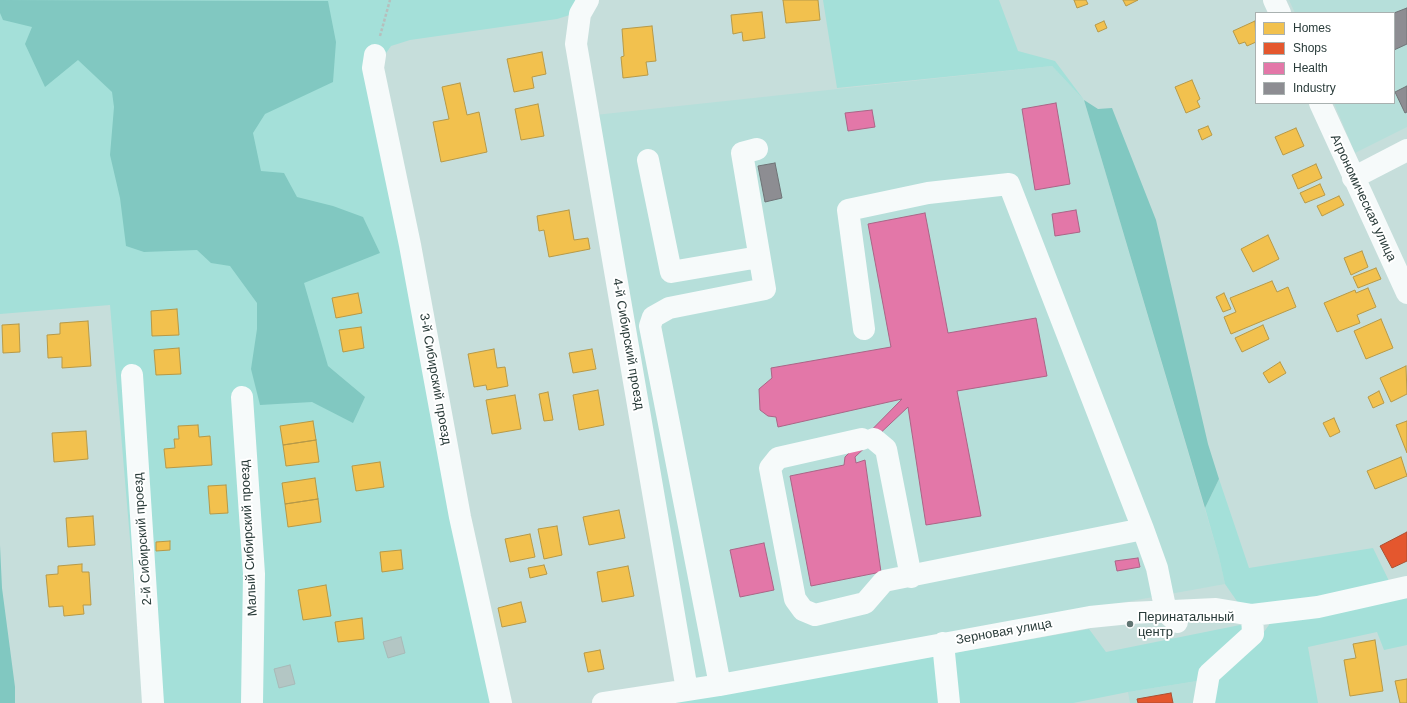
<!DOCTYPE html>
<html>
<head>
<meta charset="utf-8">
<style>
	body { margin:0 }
	#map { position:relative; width:1407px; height:703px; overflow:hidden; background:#c6dedb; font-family:Arial,sans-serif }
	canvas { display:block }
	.legend { position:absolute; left:1255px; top:12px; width:140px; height:92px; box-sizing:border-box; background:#fff; border:1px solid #a9b1b0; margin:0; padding:5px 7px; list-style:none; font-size:12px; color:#293b39 }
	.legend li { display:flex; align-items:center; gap:8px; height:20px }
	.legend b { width:20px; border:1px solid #a9b1b0 }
</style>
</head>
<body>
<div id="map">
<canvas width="1407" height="703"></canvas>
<ul class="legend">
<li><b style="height:11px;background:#f2c14e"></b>Homes</li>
<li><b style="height:11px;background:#e4572e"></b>Shops</li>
<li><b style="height:11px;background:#e377a8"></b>Health</li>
<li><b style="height:11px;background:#8d8d92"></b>Industry</li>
</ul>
</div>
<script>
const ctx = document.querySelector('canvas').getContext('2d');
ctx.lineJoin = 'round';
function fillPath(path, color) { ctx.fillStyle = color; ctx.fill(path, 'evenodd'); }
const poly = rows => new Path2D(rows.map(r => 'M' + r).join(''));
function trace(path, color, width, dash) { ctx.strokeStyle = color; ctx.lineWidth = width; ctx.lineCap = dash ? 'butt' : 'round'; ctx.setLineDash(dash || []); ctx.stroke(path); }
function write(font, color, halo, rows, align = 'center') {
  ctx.font = font + ' Arial,sans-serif'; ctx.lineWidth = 4; ctx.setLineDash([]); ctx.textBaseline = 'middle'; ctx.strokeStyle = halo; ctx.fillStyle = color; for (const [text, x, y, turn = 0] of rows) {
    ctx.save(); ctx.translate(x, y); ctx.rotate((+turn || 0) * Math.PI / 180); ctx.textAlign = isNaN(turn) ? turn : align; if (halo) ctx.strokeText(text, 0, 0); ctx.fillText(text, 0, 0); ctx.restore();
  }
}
const built = poly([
	[1289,0,1407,0,1407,127,1355,153,1334,103,1394,103,1394,13,1295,13],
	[1052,66,1084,100,1219,557,1225,584,700,679,693,676,595,115],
	[1197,681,1194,703,1130,703,1128,692]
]);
const green = poly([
	[0,0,579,0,573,14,557,19,410,40,391,46,382,59,504,703,144,703,110,305,0,314],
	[823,0,999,0,1018,51,1055,61,1084,100,1052,66,837,88],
	[1219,479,1249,568,1373,548,1390,583,1316,602,1241,607,1225,584,1219,557,1205,508],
	[1407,596,1407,645,1384,650,1377,632,1308,647,1318,703,1210,703,1216,679,1261,636,1271,622],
	[1240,625,1245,627,1197,681,1128,692,1073,703,670,703,1089,629,1106,652]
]);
const forest = poly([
	[0,0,328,1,336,42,333,82,265,114,253,133,261,171,284,173,297,197,333,206,363,217,380,253,304,283,328,366,365,397,353,423,312,402,260,405,251,369,257,329,257,303,230,266,211,263,197,250,144,252,126,246,120,198,110,155,114,107,112,92,78,60,45,87,25,44,32,27,3,20,0,13],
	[1084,100,1098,109,1112,108,1156,220,1208,444,1219,479,1205,508],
	[0,545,2,588,15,687,15,703,0,703]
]);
const homes = poly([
	[783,0,818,0,820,20,786,23,783,0],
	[1074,0,1086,0,1088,4,1077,8,1074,0],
	[1123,0,1138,0,1126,6,1123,0],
	[762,12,765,38,743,41,742,32,733,34,731,15,762,12],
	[1104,21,1107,28,1098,32,1095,25,1104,21],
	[1255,21,1256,42,1247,46,1245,42,1239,44,1233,31,1255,21],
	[652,26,656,61,646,62,648,75,623,78,621,57,624,56,622,29,652,26],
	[542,52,546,74,532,77,534,88,514,92,507,59,542,52],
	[1192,80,1200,99,1197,101,1200,107,1186,113,1175,87,1192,80],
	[460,83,467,115,479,112,487,152,441,162,433,122,449,119,442,87,460,83],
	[538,104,544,136,521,140,515,109,538,104],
	[1208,126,1212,135,1202,140,1198,130,1208,126],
	[1296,128,1304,146,1283,155,1275,137,1296,128],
	[1316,164,1322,178,1298,189,1292,175,1316,164],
	[1320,184,1325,195,1305,203,1300,193,1320,184],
	[1339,196,1344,205,1322,216,1317,206,1339,196],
	[569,210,574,240,588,238,590,249,549,257,544,230,539,231,537,216,569,210],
	[1268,235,1279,259,1253,272,1241,249,1268,235],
	[1362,251,1368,267,1351,275,1344,258,1362,251],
	[1376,268,1381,279,1358,288,1353,277,1376,268],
	[1272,281,1277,292,1288,287,1296,307,1231,334,1224,317,1236,312,1230,298,1272,281],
	[1368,288,1376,307,1357,315,1360,323,1337,332,1324,303,1355,290,1356,293,1368,288],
	[358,293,362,313,336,318,332,298,358,293],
	[1224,293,1231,309,1223,312,1216,297,1224,293],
	[177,309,179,335,152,336,151,311,177,309],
	[1381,319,1393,348,1366,359,1354,331,1381,319],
	[88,321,91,366,62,368,62,357,48,358,47,335,60,334,60,323,88,321],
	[19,324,20,352,3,353,2,325,19,324],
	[1263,325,1269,339,1242,352,1235,338,1263,325],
	[361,327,364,348,343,352,339,330,361,327],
	[179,348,181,374,156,375,154,350,179,348],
	[494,349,497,368,505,367,508,386,487,390,486,385,474,387,468,354,494,349],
	[592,349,596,369,573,373,569,353,592,349],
	[1280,362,1286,373,1269,383,1263,373,1280,362],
	[1406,366,1407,394,1391,402,1380,378,1406,366],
	[598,390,604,425,579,430,573,395,598,390],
	[1379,391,1384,403,1373,408,1368,397,1379,391],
	[548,392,553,420,544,421,539,394,548,392],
	[515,395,521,429,492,434,486,400,515,395],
	[1334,418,1340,432,1330,437,1323,423,1334,418],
	[313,421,316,440,283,445,280,426,313,421],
	[1407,421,1407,453,1396,425,1407,421],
	[198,425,199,437,210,436,212,465,166,468,164,449,175,448,174,439,179,439,178,426,198,425],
	[86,431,88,459,54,462,52,433,86,431],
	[316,440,319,462,286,466,283,445,316,440],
	[1401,457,1407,476,1375,489,1367,471,1401,457],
	[380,462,384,487,356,491,352,466,380,462],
	[315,478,318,499,285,504,282,483,315,478],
	[226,485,228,513,210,514,208,486,226,485],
	[318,499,321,522,288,527,285,504,318,499],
	[619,510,625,538,589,545,583,517,619,510],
	[93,516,95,545,68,547,66,518,93,516],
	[557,526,562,555,544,559,538,529,557,526],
	[530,534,535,557,510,562,505,539,530,534],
	[170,541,170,550,156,551,156,542,170,541],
	[401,550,403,569,382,572,380,552,401,550],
	[82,564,82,572,89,572,91,605,83,605,84,614,64,616,63,606,49,607,46,575,58,574,58,566,82,564],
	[544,565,547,574,530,578,528,568,544,565],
	[628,566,634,596,602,602,597,572,628,566],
	[326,585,331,616,303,620,298,590,326,585],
	[521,602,526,622,502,627,498,608,521,602],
	[362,618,364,639,338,642,335,622,362,618],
	[1375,640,1383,691,1350,696,1344,660,1356,658,1353,644,1375,640],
	[600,650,604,669,588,672,584,653,600,650],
	[1407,679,1407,703,1400,703,1395,681,1407,679]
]);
const shops = poly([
	[1407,532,1407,561,1392,568,1380,546,1407,532],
	[1171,693,1173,703,1138,703,1137,699,1171,693]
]);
const health = poly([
	[1056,103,1070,184,1035,190,1022,109,1056,103],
	[872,110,875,127,848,131,845,113,872,110],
	[1076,210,1080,232,1055,236,1052,214,1076,210],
	[925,213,948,333,1036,318,1047,376,957,391,981,516,926,525,908,407,855,457,856,463,865,460,881,572,811,586,790,476,844,465,845,457,902,399,778,427,776,417,768,416,760,410,759,389,772,378,771,368,891,347,868,224,925,213],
	[764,543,774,590,740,597,730,550,764,543],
	[1138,558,1140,567,1117,571,1115,561,1138,558]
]);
const industry = poly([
	[1407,8,1407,44,1394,50,1394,13,1407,8],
	[1407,86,1407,112,1405,113,1395,92,1407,86],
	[775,163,782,198,765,202,758,166,775,163]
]);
const building = poly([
	[401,637,405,653,388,658,383,642,401,637],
	[290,665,295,684,279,688,274,669,290,665]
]);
const path = poly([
	[380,36,390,0]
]);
const minor = poly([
	[588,0,580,14,576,44,687,690],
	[1274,0,1280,13],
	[375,55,373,68,410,245,460,517,501,703],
	[1320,103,1407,293],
	[648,160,671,272,759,257],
	[1353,178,1407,150],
	[864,329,848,210,928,193,1009,184,1143,529,1157,568,1166,612,1177,622],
	[132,375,153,703],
	[242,397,254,574,252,703],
	[862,439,778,458,770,468,795,599,803,610,815,615,865,603,884,581,1143,529],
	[874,439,886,449,911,577],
	[943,643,949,703],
	[720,685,650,326,653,317,669,308,765,289,742,153,757,149],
	[603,703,720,685,1090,617,1130,613,1216,609,1252,615,1318,607,1407,587],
	[1204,703,1209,674,1253,634,1252,615]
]);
const markers = [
	[1130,624,4,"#607472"]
];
const streetNames = [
	["Агрономическая улица",1363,198,65],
	["4-й Сибирский проезд",628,344,80],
	["3-й Сибирский проезд",435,379,80],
	["Малый Сибирский проезд",249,538,-93],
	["2-й Сибирский проезд",143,539,-94],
	["Зерновая улица",1004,632,-10]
];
const poiNames = [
	["Перинатальный",1138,617],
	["центр",1138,632]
];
fillPath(built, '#b6dfda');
fillPath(green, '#a4e0d9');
fillPath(forest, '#81c8c1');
fillPath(homes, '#f2c14e');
trace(homes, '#b69948', 1);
fillPath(shops, '#e4572e');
trace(shops, '#ac4f31', 1);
fillPath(health, '#e377a8');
trace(health, '#ab6587', 1);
fillPath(industry, '#8d8d92');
trace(industry, '#6f7477', 1);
fillPath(building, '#b3c6c4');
trace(building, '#a7bab8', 1);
trace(path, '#b6bfbd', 2.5, [3, 2]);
trace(minor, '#f6fafa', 22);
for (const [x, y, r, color] of markers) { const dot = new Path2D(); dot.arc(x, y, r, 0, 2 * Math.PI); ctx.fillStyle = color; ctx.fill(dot); trace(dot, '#fff', 1.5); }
write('13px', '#293b39', '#fff', streetNames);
write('13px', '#293b39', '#fff', poiNames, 'left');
</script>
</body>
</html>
